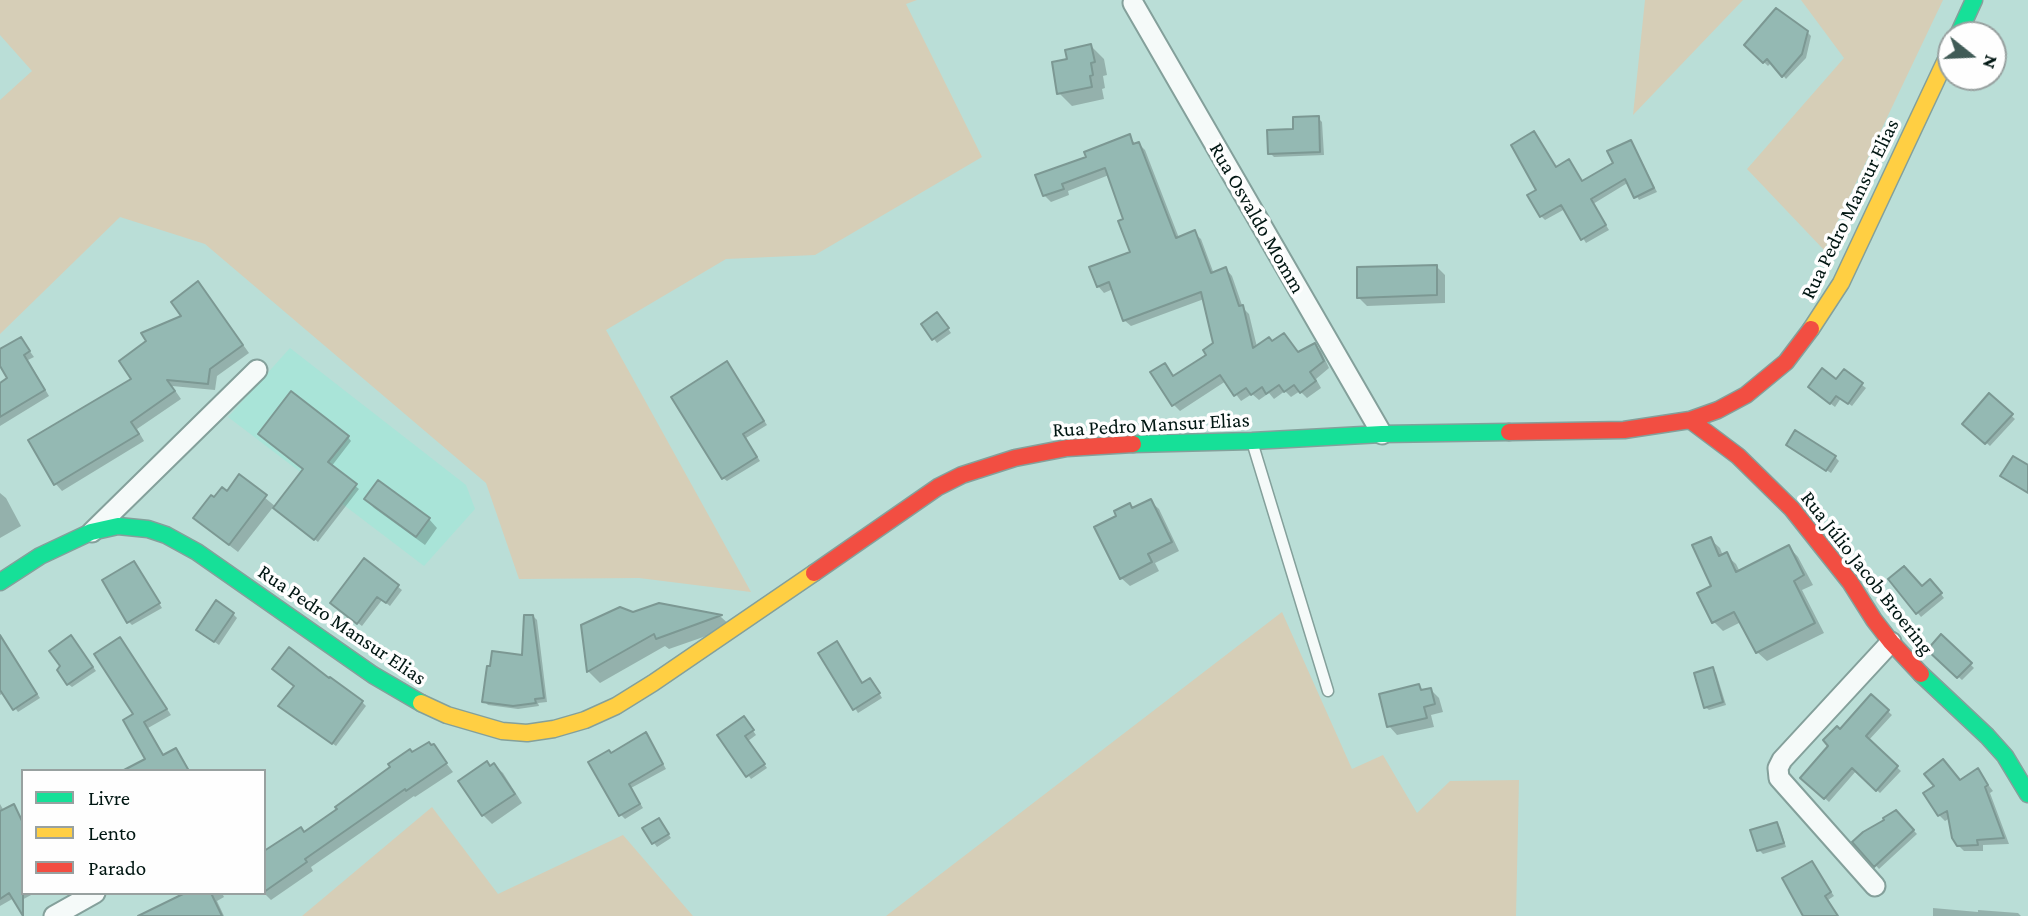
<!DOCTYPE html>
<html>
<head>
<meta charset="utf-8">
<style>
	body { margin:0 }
	#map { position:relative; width:2028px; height:916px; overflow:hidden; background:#baded7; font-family:"Crimson Pro",serif }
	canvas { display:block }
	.legend { position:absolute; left:21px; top:769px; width:245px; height:126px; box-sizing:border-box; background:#fefefe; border:2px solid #98a1a0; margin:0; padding:9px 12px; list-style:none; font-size:21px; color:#001612 }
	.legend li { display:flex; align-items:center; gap:14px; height:35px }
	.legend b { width:35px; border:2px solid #98a1a0 }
	.north { position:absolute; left:1937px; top:21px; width:70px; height:70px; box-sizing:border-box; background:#fefefe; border:2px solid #98a1a0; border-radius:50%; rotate:108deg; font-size:19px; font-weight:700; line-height:28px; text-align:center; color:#001612 }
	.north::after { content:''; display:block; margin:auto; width:24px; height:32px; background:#415c57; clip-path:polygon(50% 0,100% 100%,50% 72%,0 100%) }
</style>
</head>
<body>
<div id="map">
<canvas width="2028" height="916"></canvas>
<ul class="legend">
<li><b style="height:9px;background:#16e098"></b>Livre</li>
<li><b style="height:9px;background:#ffcf43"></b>Lento</li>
<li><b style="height:9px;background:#f24e42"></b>Parado</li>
</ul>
<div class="north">N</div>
</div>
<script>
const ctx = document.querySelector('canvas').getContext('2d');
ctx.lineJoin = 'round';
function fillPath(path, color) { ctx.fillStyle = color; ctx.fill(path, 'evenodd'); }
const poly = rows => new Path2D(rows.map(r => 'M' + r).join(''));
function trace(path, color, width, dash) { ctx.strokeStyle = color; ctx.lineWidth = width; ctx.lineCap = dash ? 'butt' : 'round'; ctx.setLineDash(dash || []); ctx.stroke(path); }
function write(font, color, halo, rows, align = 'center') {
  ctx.font = font + ' "Crimson Pro",serif'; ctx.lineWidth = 7; ctx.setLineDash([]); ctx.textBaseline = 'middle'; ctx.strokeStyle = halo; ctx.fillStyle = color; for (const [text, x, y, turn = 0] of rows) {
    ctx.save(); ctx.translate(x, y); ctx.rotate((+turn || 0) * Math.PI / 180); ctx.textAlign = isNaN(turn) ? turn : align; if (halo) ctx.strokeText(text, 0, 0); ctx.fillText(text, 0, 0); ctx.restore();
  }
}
const built = poly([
	[290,348,466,485,475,509,424,566,228,417]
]);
const green = poly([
	[0,0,917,0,906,4,982,157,815,255,726,259,606,330,751,592,639,578,519,579,486,483,205,244,120,217,0,334,0,100,32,71,0,35],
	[1645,0,1743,0,1633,115],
	[1801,0,1943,0,1824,250,1747,169,1844,58],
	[1282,612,1352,769,1383,755,1417,813,1450,781,1519,780,1516,916,886,916],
	[432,807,498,894,623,835,693,916,302,916]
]);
const shadow = poly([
	[1807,32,1811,36,1806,58,1786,79,1772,62,1768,66,1746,45],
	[1091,46,1104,59,1107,75,1103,76,1105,88,1102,89,1104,99,1072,106,1059,93,1069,60],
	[1318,118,1322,122,1324,155,1274,157,1270,153,1295,131],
	[1129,136,1136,145,1139,144,1145,150,1179,238,1194,233,1201,239,1214,274,1226,269,1232,276,1243,308,1249,314,1257,347,1273,343,1299,354,1315,345,1321,351,1329,368,1316,379,1321,388,1307,398,1300,391,1291,397,1285,391,1274,399,1269,393,1259,400,1252,394,1241,401,1226,381,1180,411,1174,405,1165,365,1174,377,1208,356,1215,343,1204,299,1131,326,1124,320,1113,289,1104,293,1098,286,1132,253,1126,220,1109,175,1068,191,1069,195,1051,202,1044,195,1088,158],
	[1631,142,1634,146,1657,192,1639,200,1629,182,1593,204,1609,230,1586,243,1565,209,1545,220,1541,216,1538,191,1556,169,1583,183,1615,164],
	[1436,266,1445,275,1445,303,1367,306,1359,298],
	[204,290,249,353,217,376,215,390,172,386,181,399,137,429,144,441,62,491,55,483,134,379],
	[941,318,951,333,937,343,923,324],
	[21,339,34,357,28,360,49,396,0,426,0,385,9,379,0,362,0,351],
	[730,367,767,425,746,438,760,461,727,481,723,478],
	[1844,372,1866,388,1852,406,1841,398,1835,407,1814,391,1837,382],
	[1989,396,2015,419,1990,446,1965,424],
	[348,437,351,441,331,467,359,489,318,542,274,506,238,552,204,526,215,500,227,493,240,477,276,507],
	[1788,445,1835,457,1839,461,1831,473],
	[0,493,6,498,21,526,0,538],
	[366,499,429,519,437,528,425,545,374,508],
	[1150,501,1159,509,1179,551,1155,563,1159,571,1130,586,1121,578,1133,509],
	[1710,539,1720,548,1723,556,1726,555,1736,564,1740,572,1789,547,1798,557,1813,585,1802,590,1824,633,1767,661,1757,652,1741,622,1723,631,1714,622],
	[364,560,402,590,390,606,382,600,362,626,336,606],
	[134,563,162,608,132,625,129,622],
	[1890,579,1922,588,1934,585,1944,598,1921,617],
	[659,605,721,617,732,627,669,649,665,646,600,683,589,672,583,626,633,614],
	[233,614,237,618,219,645,202,633],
	[533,616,537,620,547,702,538,703,539,706,518,709,488,705,484,701,492,668,524,657],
	[1941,636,1974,668,1962,680,1929,650],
	[120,639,125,645,171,715,148,728,165,757,176,750,181,756,190,771,126,771,147,759,136,715],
	[75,641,96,671,72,687,68,684],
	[840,647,863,684,874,684,882,698,858,713,820,653],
	[13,655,40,698,18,712,4,693,0,695,0,657],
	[1713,669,1716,673,1726,705,1709,710,1705,707],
	[1418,686,1424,691,1431,690,1439,698,1443,712,1431,715,1434,727,1397,735,1389,726],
	[1871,696,1892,715,1868,741,1901,771,1880,793,1856,771,1829,802,1803,778],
	[362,702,366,706,336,746,284,709],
	[747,722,756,735,748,741,767,768,751,779,719,735],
	[649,738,666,769,631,788,643,808,625,819,621,815,611,754],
	[433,746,453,772,415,797,414,796,311,867,313,871,271,900,264,893,264,854,304,833,413,754],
	[494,765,503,773,522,803,492,824,483,815,491,767],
	[1977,770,1993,791,1990,793,2009,844,1983,845,1983,851,1964,851,1958,845,1950,818,1945,821,1939,815,1925,794,1960,781],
	[0,804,4,811,13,806,23,819,23,893,33,894,18,902,14,898,0,906],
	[1896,812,1917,834,1879,869,1855,842],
	[662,824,671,838,657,847,654,843],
	[1776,824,1780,827,1786,847,1763,854,1759,850],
	[1812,863,1834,896,1828,900,1838,916,1805,916],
	[189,893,222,893,224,897,217,901,224,916,139,916],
	[1933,908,1978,912,1978,910,2018,913,2021,916,1933,916]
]);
const building = poly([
	[1776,8,1808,31,1802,54,1782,77,1767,59,1763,63,1744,45,1776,8],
	[1091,44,1095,62,1091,63,1093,75,1090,76,1092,87,1057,94,1052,62,1067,59,1065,50,1091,44],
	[1319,116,1320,152,1268,154,1267,130,1293,129,1293,117,1319,116],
	[1534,131,1556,167,1569,159,1582,181,1613,163,1607,151,1631,140,1654,188,1634,198,1625,179,1591,199,1606,225,1581,240,1561,205,1540,217,1527,195,1536,190,1511,145,1534,131],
	[1130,134,1133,144,1139,142,1176,238,1195,230,1211,273,1226,267,1239,306,1243,305,1253,348,1269,337,1272,341,1284,333,1298,352,1315,343,1324,361,1310,372,1316,381,1300,393,1294,385,1284,392,1279,385,1266,394,1262,387,1251,395,1246,388,1234,396,1220,375,1172,406,1150,372,1165,363,1173,376,1206,355,1203,350,1213,343,1201,292,1123,321,1109,282,1097,287,1089,267,1130,252,1118,221,1123,219,1105,168,1062,184,1064,189,1043,196,1035,175,1086,157,1084,152,1130,134],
	[1437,265,1437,295,1357,298,1357,267,1437,265],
	[198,281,243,345,210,369,208,384,167,380,175,391,131,422,139,434,54,485,28,440,131,379,119,361,146,341,141,333,181,316,171,302,198,281],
	[937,312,949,328,932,340,921,324,937,312],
	[21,337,30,351,24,355,45,390,0,417,0,383,7,378,0,366,0,349,21,337],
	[727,361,764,421,743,434,757,457,722,479,671,397,727,361],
	[1822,368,1836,379,1844,369,1863,383,1848,404,1836,396,1830,404,1808,387,1822,368],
	[291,391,349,436,328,462,357,484,314,540,273,508,303,469,258,434,291,391],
	[1989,393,2013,414,1985,444,1962,424,1989,393],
	[1795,430,1836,456,1826,471,1786,445,1795,430],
	[2013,456,2028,465,2028,493,2000,476,2013,456],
	[239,474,267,495,229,545,193,518,211,495,214,497,222,487,227,491,239,474],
	[378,480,430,518,416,537,364,499,378,480],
	[1151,499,1172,542,1148,554,1152,562,1120,579,1094,527,1116,516,1114,511,1130,503,1132,508,1151,499],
	[1711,537,1719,556,1727,552,1736,572,1789,545,1804,575,1794,581,1815,623,1756,653,1734,612,1712,623,1697,593,1711,586,1692,545,1711,537],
	[364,558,399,585,386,603,377,597,357,624,330,603,364,558],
	[134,561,160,603,127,623,102,580,134,561],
	[1904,566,1922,586,1930,579,1942,593,1916,614,1888,579,1904,566],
	[216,600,234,613,214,642,196,630,216,600],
	[659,603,722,615,656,639,654,634,587,672,581,625,620,607,633,612,659,603],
	[524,615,533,615,544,698,535,699,536,703,513,706,482,702,487,666,490,666,492,651,522,655,524,615],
	[1941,634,1972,663,1957,678,1927,650,1941,634],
	[0,635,37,694,13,710,0,690,0,635],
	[71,635,93,667,67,685,57,670,60,666,49,651,71,635],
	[120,637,167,709,144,722,163,755,176,748,189,771,122,771,145,759,123,720,133,714,94,654,120,637],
	[837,641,862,683,870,678,880,693,853,710,818,653,837,641],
	[289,647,329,678,330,677,363,701,332,744,278,706,294,686,272,669,289,647],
	[1713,667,1723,702,1704,708,1694,673,1713,667],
	[1419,684,1421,690,1431,688,1435,704,1424,707,1427,718,1387,727,1379,694,1419,684],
	[1871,694,1889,710,1866,736,1898,766,1876,791,1852,768,1824,799,1800,778,1828,746,1823,740,1837,726,1840,729,1871,694],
	[744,716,754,730,745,736,765,764,746,777,717,735,744,716],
	[646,732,663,764,629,784,640,804,619,816,588,762,609,750,611,753,646,732],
	[429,742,431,745,434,744,447,763,406,791,405,789,305,859,307,862,264,892,264,851,301,827,304,832,337,809,335,807,390,767,388,764,410,749,412,752,429,742],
	[1943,759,1960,780,1978,768,1988,785,1985,787,2004,838,1977,840,1978,845,1957,846,1952,838,1947,811,1938,816,1923,793,1934,786,1924,774,1943,759],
	[487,761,490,766,494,763,515,794,482,816,458,781,487,761],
	[14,804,23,823,23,916,9,893,0,899,0,811,14,804],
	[1896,810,1914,830,1874,867,1852,842,1863,832,1884,820,1883,818,1896,810],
	[659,818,669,834,652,844,642,828,659,818],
	[1777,822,1784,843,1757,851,1750,830,1777,822],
	[1812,861,1831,892,1825,896,1838,916,1803,916,1782,878,1812,861],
	[185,893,211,893,222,916,138,916,185,893]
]);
const lane = poly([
	[1253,445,1328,691]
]);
const street = poly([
	[1133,3,1382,434],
	[92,532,257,370],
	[1875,886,1779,778,1778,768,1782,760,1891,642],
	[54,916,95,893]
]);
const fast = poly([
	[1958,35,1974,0],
	[1133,444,1252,441,1382,434,1509,432],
	[0,582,40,556,91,532,118,526,148,529,166,535,197,552,373,675,421,703],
	[1921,674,1987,736,2005,756,2028,794]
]);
const slow = poly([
	[1811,329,1841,283,1951,49],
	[421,703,447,715,502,731,527,733,554,729,585,720,616,706,653,683,814,573]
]);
const jam = poly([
	[1690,420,1738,456,1792,509,1850,582,1874,620,1891,642,1921,674],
	[1509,432,1624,430,1690,420,1718,410,1746,395,1786,362,1811,329],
	[814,573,938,487,962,475,1015,458,1067,448,1133,444]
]);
const streetNames = [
	["Rua Pedro Mansur Elias",1850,209,-64],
	["Rua Osvaldo Momm",1257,218,60],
	["Rua Pedro Mansur Elias",1151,425,-3],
	["Rua Júlio Jacob Broering",1867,573,52],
	["Rua Pedro Mansur Elias",342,625,34]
];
fillPath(built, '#a9e4d8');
fillPath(green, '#d6ceb7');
fillPath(shadow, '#0003');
fillPath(building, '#94b9b3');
trace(building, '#7c9893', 2);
trace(lane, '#84a09b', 13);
trace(street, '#84a09b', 23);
trace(fast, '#84a09b', 19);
trace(slow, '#84a09b', 19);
trace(jam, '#84a09b', 19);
trace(lane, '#f5faf9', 10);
trace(street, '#f5faf9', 19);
trace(fast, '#16e098', 16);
trace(slow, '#ffcf43', 16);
trace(jam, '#f24e42', 16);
write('21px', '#001612', '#fefefe', streetNames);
</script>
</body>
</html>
